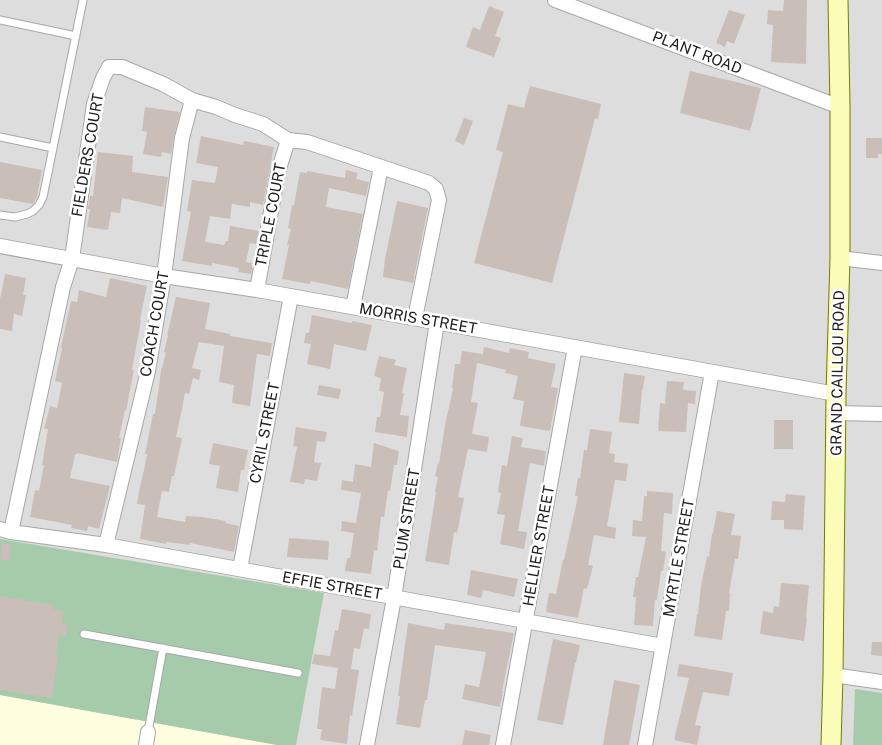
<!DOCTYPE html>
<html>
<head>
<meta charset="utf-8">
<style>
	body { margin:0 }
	canvas { display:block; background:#f1ede6 }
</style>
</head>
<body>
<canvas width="882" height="745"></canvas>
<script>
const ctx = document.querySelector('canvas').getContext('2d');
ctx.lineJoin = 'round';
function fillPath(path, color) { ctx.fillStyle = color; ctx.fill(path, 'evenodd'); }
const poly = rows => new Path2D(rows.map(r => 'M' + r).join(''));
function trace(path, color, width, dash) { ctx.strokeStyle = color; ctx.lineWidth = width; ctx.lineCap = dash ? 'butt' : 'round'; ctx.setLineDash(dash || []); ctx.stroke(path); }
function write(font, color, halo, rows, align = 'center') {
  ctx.font = font + ' "Public Sans",sans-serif'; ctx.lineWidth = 5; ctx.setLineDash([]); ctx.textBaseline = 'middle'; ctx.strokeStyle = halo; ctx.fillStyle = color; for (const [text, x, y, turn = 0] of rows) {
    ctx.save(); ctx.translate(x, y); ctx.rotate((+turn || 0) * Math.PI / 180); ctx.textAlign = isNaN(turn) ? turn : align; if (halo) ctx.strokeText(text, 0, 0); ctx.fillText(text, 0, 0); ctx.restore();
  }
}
const residential = poly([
	[0,0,882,0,882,745,0,745]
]);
const education = poly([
	[0,695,277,745,0,745]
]);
const cemetery = poly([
	[0,539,324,593,296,745,277,745,0,695],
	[855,689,882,693,882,745,853,745]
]);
const building = poly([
	[784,0,807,0,806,64,771,62,773,25,767,24,768,10,783,11],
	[489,6,504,12,495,36,501,38,494,57,466,47,473,27,480,30],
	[729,10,745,15,734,44,727,41,725,47,716,43],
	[690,71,761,88,750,131,680,113],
	[530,86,601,104,598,119,595,118,552,283,474,263,503,152,496,150,508,104,524,108],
	[145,107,180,112,174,136,171,154,162,152,161,157,143,154,147,132,142,131],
	[464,118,473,121,464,145,455,141],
	[201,136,243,145,244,141,274,147,263,205,250,202,250,207,232,204,230,219,210,216,205,242,224,245,226,241,228,241,230,226,259,231,256,244,250,243,246,262,253,263,251,274,238,272,239,268,212,263,212,266,182,261,191,212,187,211,192,180,215,183,218,167,196,163],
	[866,138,882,138,882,154,878,154,878,158,866,158],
	[98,152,133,156,132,172,168,177,163,207,122,198,120,213,111,212,108,230,87,227,90,209,88,209,90,196,93,196],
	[0,162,42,170,37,197,33,204,0,198],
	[346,170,358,173,356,179,369,182,366,196,329,188,326,207,363,214,348,289,311,281,310,284,282,279,289,245,287,245,291,229,288,228,292,205,294,205,300,172,307,173,307,171,345,178],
	[397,201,428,208,413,283,383,277,385,259],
	[5,274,26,278,23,295,26,295,22,316,14,314,12,331,0,329,0,299],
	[110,278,147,286,140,319,141,320,132,370,134,370,126,411,125,410,119,438,121,438,117,462,77,453,76,455,75,455,70,478,110,486,99,529,88,526,87,531,71,528,72,525,30,517,35,490,39,491,44,465,42,465,48,429,44,429,50,406,57,408,62,383,55,381,62,348,61,347,71,301,77,302,79,290,106,297],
	[176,297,210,303,205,329,230,334,230,336,272,343,270,356,257,354,250,406,232,403,234,385,219,382,224,346,199,342,192,368,201,370,199,380,193,378,189,394,185,393,182,409,176,437,182,438,174,476,172,476,169,492,162,491,157,517,185,522,186,516,202,517,226,521,225,523,239,526,234,552,190,543,190,545,166,542,166,544,140,539,145,505,137,504,139,491,144,470,147,454,145,454,153,414,155,414,161,371,166,353,164,352,168,335,167,335],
	[312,315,352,323,352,321,372,325,366,351,334,344,330,369,307,364,311,344,304,343,306,333,309,333],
	[484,347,509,353,510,348,529,352,528,358,556,364,551,387,558,388,550,431,520,426,524,401,513,399,518,376,505,373,506,370,477,363,471,402,478,403,472,434,489,437,487,452,468,449,458,497,464,498,457,533,454,532,449,565,425,561,436,492,435,491,438,477,435,476,438,463,439,464,445,425,453,389,452,388,455,364,460,364,462,351,483,354],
	[379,356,396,360,394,365,407,368,402,393,404,393,400,415,409,416,407,437,375,432,377,417,380,417,384,392,379,391,381,378,374,376],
	[624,373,645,376,643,389,642,389,639,424,619,422],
	[667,381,684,382,683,390,696,391,695,404,688,403,686,432,658,431,660,403,665,404],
	[319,385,341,389,339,399,317,395],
	[774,420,793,420,793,449,774,449],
	[296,427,327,432,325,442,317,441,314,462,321,463,317,481,305,479,304,484,290,482,297,447,293,446],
	[590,429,612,432,609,453,615,454,614,462,628,464,626,481,615,480,607,526,616,528,615,539,594,535,588,565,593,566,587,589,584,588,578,618,546,612,549,593,556,594,563,559,564,560,578,496,575,496,578,478,580,478,584,450,587,450],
	[512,436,523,438,521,447,546,451,544,466,530,463,518,531,527,532,524,549,500,544,505,515,497,514,501,493,498,492,502,465,507,466],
	[213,443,248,450,244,470,241,470,238,492,216,488,220,466,209,464],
	[374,443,399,451,397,465,394,465,390,491,388,491,384,517,381,517,377,551,374,550,371,574,345,571,347,558,350,558,354,533,341,531,342,521,356,523,361,493,341,490,342,480,353,482,355,464,371,467],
	[647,491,673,493,672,514,664,513,661,551,666,552,663,571,661,571,657,600,655,600,653,626,634,625,636,597,633,597,636,577,638,577,646,537,632,536,633,520,642,521,644,496,647,496],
	[786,494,805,496,803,530,784,529,784,520,771,520,772,501,785,502],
	[717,511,735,514,731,535,741,536,738,559,735,559,729,593,730,593,729,611,726,611,722,640,694,636,697,614,698,614,701,586,707,556,709,557,712,533,713,533],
	[289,538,329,541,328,560,287,557],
	[2,543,12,545,9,561,0,559],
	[471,570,518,579,514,597,483,590,481,598,467,595],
	[781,583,809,585,806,618,807,618,804,641,760,634,763,611,773,613,774,606,779,607],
	[0,596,53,605,53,609,64,611,62,623,68,624,66,636,59,635,56,657,58,657,52,698,0,690],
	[342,609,371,614,369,629,364,628,360,649,354,648,351,669,359,670,352,716,350,715,347,744,320,740,322,729,317,729,322,687,335,689,338,668,312,664,314,654,330,656,335,630,338,631],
	[408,623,444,630,445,623,514,633,502,691,503,691,500,707,462,699,465,684,479,687,486,652,435,645,427,700,425,700,420,728,396,724,400,696,398,696],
	[553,639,580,645,576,663,575,663,563,725,537,720],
	[872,642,882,642,882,656,871,655],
	[679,664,733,673,729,696,703,692,695,725,701,726,697,745,674,740,689,678,677,676],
	[614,680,640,685,629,745,603,745],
	[465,730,491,735,489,745,462,745]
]);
const lane = poly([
	[0,20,76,36],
	[0,137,53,148,83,0],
	[0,215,15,217,27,214,33,211,39,205,43,197,53,148],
	[84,634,298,673],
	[148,732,163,648]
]);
const street = poly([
	[555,0,840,107],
	[0,246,164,276,257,290,836,394],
	[840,258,882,263],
	[257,290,278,172,288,140],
	[353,307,381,167],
	[836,413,882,414],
	[0,529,11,532,106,545,663,646],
	[11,532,63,287,72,259,94,104,103,78,109,67,122,67,163,84,192,100,216,107,235,115,263,124,288,140,307,142,429,183,436,189,439,200,415,318],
	[106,545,148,371,164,276,182,138,192,100],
	[240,569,291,296],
	[833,675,882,682],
	[146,745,148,732],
	[367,745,394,598,437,322],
	[503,745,575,347],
	[645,745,712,372]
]);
const secondary = poly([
	[831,745,833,675,836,394,840,258,840,107,838,0]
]);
const streetNames = [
	["PLANT ROAD",697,53,21],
	["FIELDERS COURT",88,155,-80],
	["TRIPLE COURT",271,215,-79],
	["MORRIS STREET",418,319,10],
	["COACH COURT",155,324,-80],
	["GRAND CAILLOU ROAD",838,373,-89],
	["CYRIL STREET",265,433,-79],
	["PLUM STREET",407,519,-81],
	["HELLIER STREET",539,546,-80],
	["MYRTLE STREET",679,558,-80],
	["EFFIE STREET",332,586,10]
];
fillPath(residential, '#dedddd');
fillPath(education, '#ffffe0');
fillPath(cemetery, '#a5cbab');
fillPath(building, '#c9bfb8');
trace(lane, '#a7a7a7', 9);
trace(street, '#a7a7a7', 16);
trace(secondary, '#717d00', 21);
trace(lane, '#fff', 7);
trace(street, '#fff', 14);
trace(secondary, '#fafdb7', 19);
write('15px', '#202020', '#fff', streetNames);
</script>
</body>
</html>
